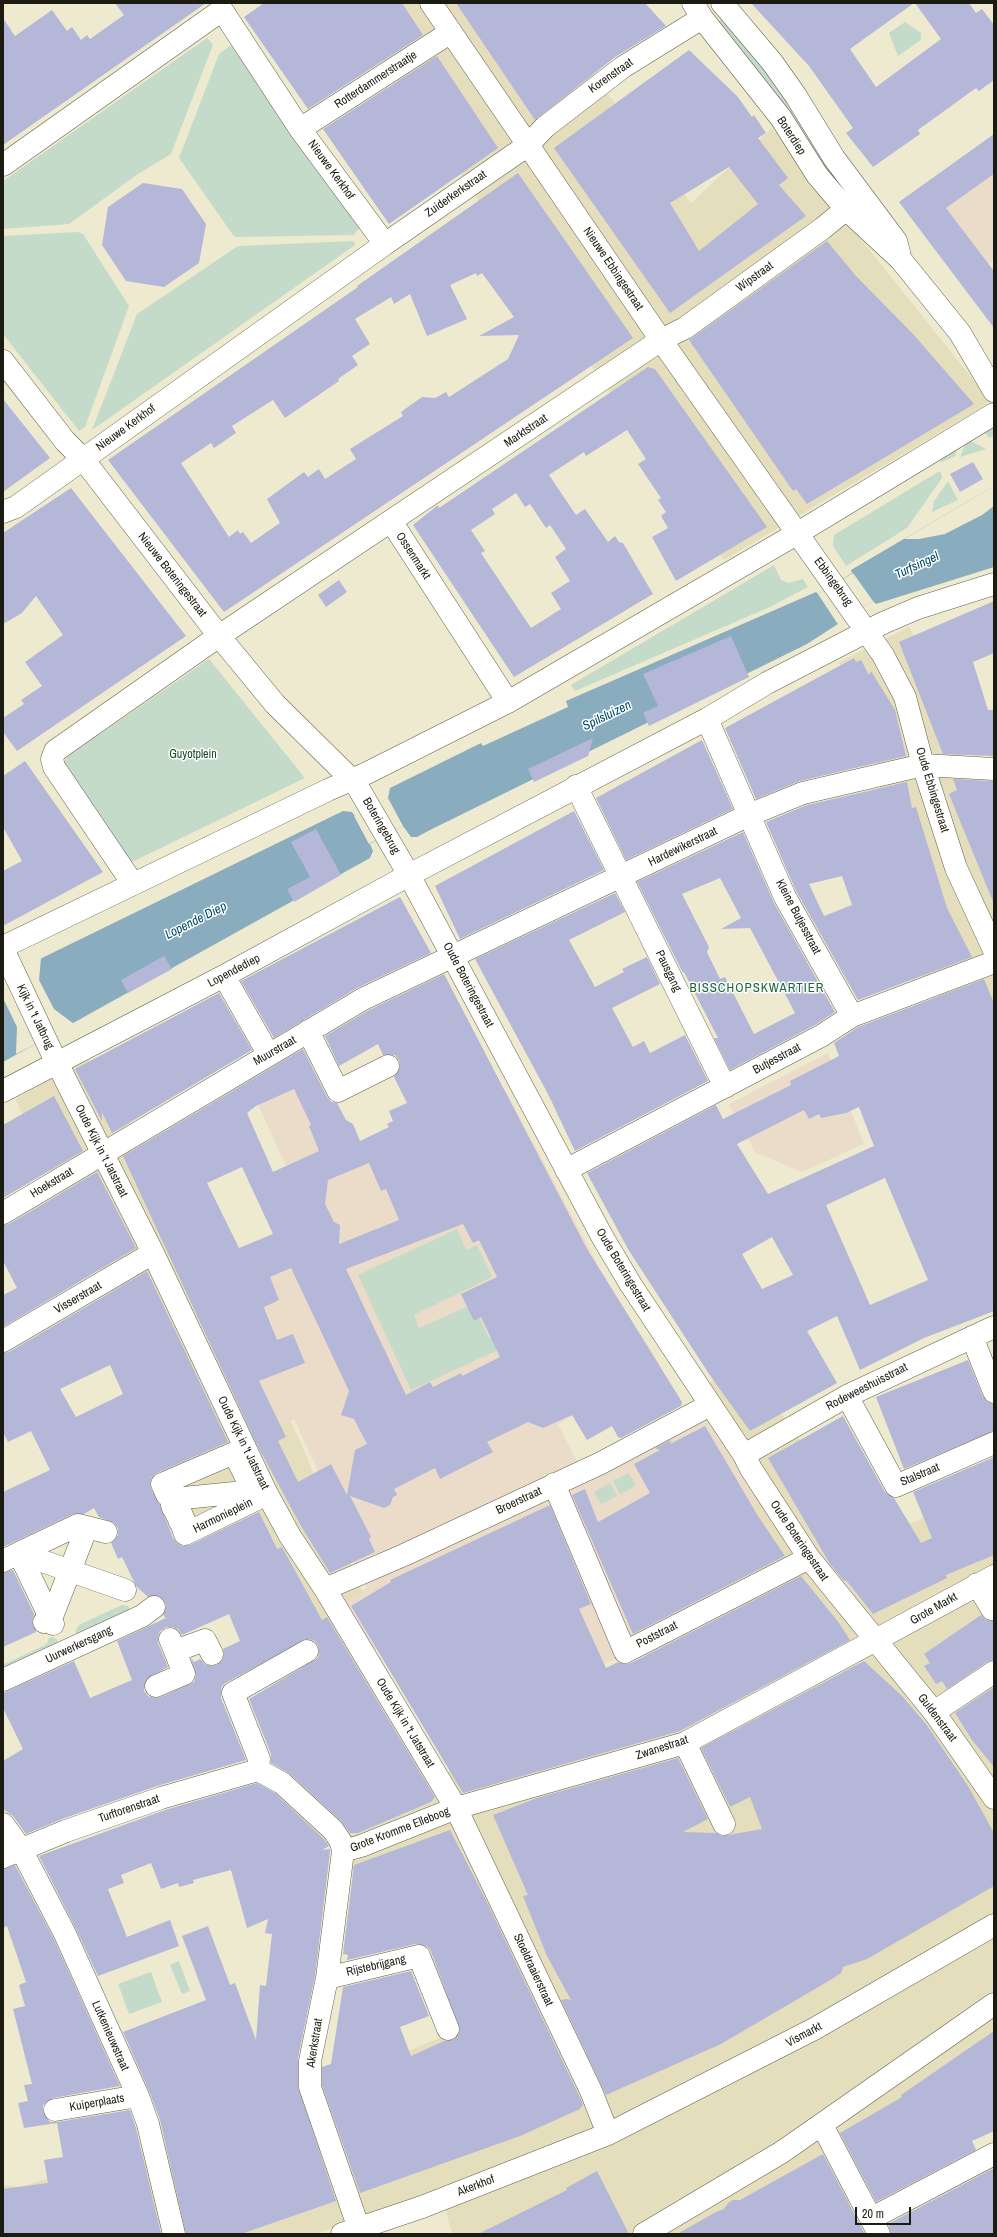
<!DOCTYPE html>
<html>
<head>
<meta charset="utf-8">
<style>
	body { margin:0 }
	#map { position:relative; width:997px; height:2237px; overflow:hidden; background:#eeead0; font-family:"Archivo Narrow",sans-serif }
	canvas { display:block }
	.frame { position:absolute; inset:0; border:4px solid #1c1b11; pointer-events:none }
	.scale { position:absolute; left:855px; top:2207px; width:56px; height:18px; box-sizing:border-box; border:2px solid #1c1b11; border-top:0; padding-left:5px; font-size:12px; line-height:14px; white-space:nowrap; color:#1c1b11; -webkit-text-stroke:3px #fff; paint-order:stroke }
</style>
</head>
<body>
<div id="map">
<canvas width="997" height="2237"></canvas>
<div class="frame"></div>
<div class="scale">20 m</div>
</div>
<script>
const ctx = document.querySelector('canvas').getContext('2d');
ctx.lineJoin = 'round';
function fillPath(path, color) { ctx.fillStyle = color; ctx.fill(path, 'evenodd'); }
const poly = rows => new Path2D(rows.map(r => 'M' + r).join(''));
function trace(path, color, width, dash) { ctx.strokeStyle = color; ctx.lineWidth = width; ctx.lineCap = dash ? 'butt' : 'round'; ctx.setLineDash(dash || []); ctx.stroke(path); }
function write(font, color, halo, rows, align = 'center') {
  ctx.font = font + ' "Archivo Narrow",sans-serif'; ctx.lineWidth = 3; ctx.setLineDash([]); ctx.textBaseline = 'middle'; ctx.strokeStyle = halo; ctx.fillStyle = color; for (const [text, x, y, turn = 0] of rows) {
    ctx.save(); ctx.translate(x, y); ctx.rotate((+turn || 0) * Math.PI / 180); ctx.textAlign = isNaN(turn) ? turn : align; if (halo) ctx.strokeText(text, 0, 0); ctx.fillText(text, 0, 0); ctx.restore();
  }
}
const built = poly([
	[344,3,538,3,691,203,772,128,991,402,724,560],
	[909,627,945,691,979,794,994,821,994,1142,910,945,868,724,839,662],
	[88,1058,185,1205,300,1441,379,1631,374,1658,444,1775,556,1699,658,1677,712,1534,759,1502,690,1395,743,1361,872,1539,994,1490,994,2111,801,2234,452,2234,441,2193,314,2234,3,2234,3,2185,20,2187,196,2136,455,2032,410,1921,372,1905,336,1851,378,1768,295,1662,166,1482,131,1404,131,1331,15,1099]
]);
const education = poly([
	[994,174,994,259,989,264,946,208],
	[295,1051,347,1167,507,1093,600,1269,660,1365,558,1424,578,1463,705,1418,759,1502,712,1534,735,1637,658,1677,642,1648,431,1738,374,1645,369,1648,342,1606,367,1588,313,1480,318,1471,294,1419,282,1425,260,1383,237,1393,231,1393,214,1356,274,1330,254,1279,298,1193,247,1080],
	[828,1053,864,1144,802,1172,755,1152,729,1104]
]);
const green = poly([
	[725,16,747,39,836,178,832,179,714,25],
	[905,22,921,33,921,40,898,56,889,33],
	[207,38,213,45,171,154,138,174,69,224,3,229,3,181],
	[231,45,360,228,353,235,237,237,233,235,179,158,219,54],
	[78,232,83,234,129,306,85,427,79,431,3,334,3,236],
	[354,241,355,245,92,430,137,314,238,246],
	[994,423,994,436,989,438,982,429],
	[971,441,986,449,960,457,965,445],
	[959,442,955,456,940,463,945,452],
	[938,472,941,472,942,478,907,528,846,566,833,546,834,535],
	[948,481,958,500,932,512,934,501],
	[774,565,781,580,789,583,803,579,808,587,770,607,575,691,571,685],
	[209,659,305,778,130,863,64,762,68,756],
	[457,1229,466,1250,477,1245,492,1277,414,1315,419,1328,473,1304,489,1338,527,1321,533,1334,411,1390,358,1275],
	[629,1473,636,1486,620,1494,613,1481],
	[610,1483,617,1496,601,1504,594,1492],
	[122,1605,128,1606,131,1612,79,1636,76,1634,76,1630,79,1625],
	[52,1637,57,1639,57,1644,3,1672,3,1665,47,1644,49,1638],
	[179,1961,190,1991,182,1994,170,1965],
	[151,1972,162,2002,129,2014,118,1984]
]);
const water = poly([
	[994,486,994,567,876,604,873,601,837,622,838,624,807,644,428,831,417,837,411,837,403,826,370,844,373,851,370,858,3,1062,3,977,343,811,352,812,355,816,388,798,390,788,481,743,483,746,568,707,566,701,816,592,818,594,852,573,851,570]
]);
const pier = poly([
	[994,486,994,506,982,515,945,534,919,539,904,539],
	[853,573,873,601,837,623,818,594],
	[388,798,403,826,369,844,354,816],
	[41,958,39,980,54,1009,74,1024,16,1054,17,1027,3,998,3,977]
]);
const building = poly([
	[115,3,206,3,3,145,3,18,15,36,52,10,67,31,72,27,81,40,87,35,90,39,124,15],
	[264,3,402,3,423,35,308,109,244,17],
	[456,3,645,3,666,26,615,57,535,120],
	[751,3,914,3,850,49,876,87,941,39,915,3,969,3,976,13,982,9,994,25,994,80,979,91,976,88,918,130,920,134,873,167,846,133,853,128,809,66],
	[689,50,738,97,752,117,754,115,766,133,758,138,788,178,779,185,806,216,670,313,554,148],
	[729,167,758,204,699,251,670,203],
	[437,56,498,148,389,224,323,129],
	[994,134,994,174,946,208,994,271,994,328,899,202],
	[518,173,633,338,224,612,108,460,358,287,357,286],
	[476,273,477,276,482,273,514,317,479,336,519,335,508,359,449,397,446,392,435,398,422,397,401,412,403,416,350,449,356,459,325,479,319,469,308,477,304,472,267,499,280,523,251,543,243,532,240,534,238,530,229,537,181,463,211,443,214,448,236,433,232,426,273,400,285,418,339,381,338,379,358,365,352,356,370,344,355,319,391,297,394,304,410,294,427,336,467,319,450,285],
	[143,183,182,189,206,224,199,263,164,287,126,281,102,245,108,207],
	[827,241,856,276,913,334,974,404,807,504,796,489,793,491,689,340],
	[648,367,655,369,767,527,676,581,652,537,668,528,661,516,666,512,658,500,661,498,638,464,646,459,627,430,586,456,584,452,549,475,576,515,585,509,608,542,615,536,619,542,623,543,653,594,514,677,413,525,438,505,439,508],
	[516,493,525,507,530,504,546,528,550,525,566,549,555,557,570,581,551,593,561,609,531,628,481,553,485,551,471,530,495,514,492,509],
	[3,399,50,458,3,492],
	[973,462,983,479,960,492,950,474],
	[71,488,186,636,17,751,3,732,3,718,24,704,21,700,42,686,25,662,63,635,36,596,22,613,3,624,3,533],
	[339,580,347,592,326,607,318,595],
	[994,601,994,653,973,662,988,710,994,710,994,756,943,754,899,642],
	[731,636,749,677,649,726,643,713,658,706,643,674],
	[854,658,856,662,861,660,869,675,871,671,895,710,906,756,800,781,756,799,725,728],
	[593,738,588,756,534,782,528,769],
	[702,740,733,809,626,860,596,798],
	[25,761,103,872,3,926,3,871,22,861,3,827,3,776],
	[953,779,994,781,994,904,949,794,957,790],
	[907,782,912,808,916,807,947,908,972,957,858,1000,796,891,766,822,807,805],
	[842,876,852,905,824,916,809,884],
	[574,811,604,870,460,939,435,886],
	[316,829,341,875,294,902,287,889,310,877,291,842],
	[743,832,774,903,835,1012,815,1025,730,1070,714,1038,718,1038,684,972,683,973,637,882],
	[720,878,741,918,721,929,750,928,795,1013,754,1034,725,977,720,979,707,952,709,947,682,894],
	[615,893,625,912,569,940,595,987,624,972,622,969,647,957,660,984,612,1008,633,1047,644,1041,650,1053,685,1035,708,1081,575,1151,548,1094,475,959],
	[400,897,431,953,357,988,274,1038,241,981],
	[164,956,172,969,128,993,121,980],
	[444,974,587,1249,682,1402,681,1406,621,1438,618,1437,612,1426,587,1440,572,1415,543,1428,528,1422,487,1442,493,1452,440,1479,435,1468,394,1489,397,1495,393,1497,390,1505,384,1508,350,1496,371,1537,369,1539,375,1552,330,1573,301,1526,256,1443,123,1156,303,1049,327,1097,331,1102,337,1103,346,1120,353,1124,360,1141,389,1127,387,1124,393,1121,389,1111,407,1103,394,1077,400,1067,399,1060,395,1055,383,1055,378,1044,339,1066,325,1036,369,1010],
	[294,1089,311,1125,309,1126,319,1151,273,1172,247,1113,256,1106],
	[369,1163,381,1191,386,1189,399,1220,339,1244,340,1225,334,1222,325,1204,328,1180],
	[242,1167,273,1234,239,1248,207,1183],
	[463,1224,473,1243,479,1240,497,1277,461,1294,474,1321,481,1317,500,1357,462,1376,461,1373,433,1387,430,1382,406,1395,346,1269],
	[291,1268,349,1391,341,1415,354,1419,367,1444,355,1450,347,1495,331,1464,298,1482,278,1441,286,1437,259,1381,305,1363,293,1334,277,1340,264,1307,279,1300,270,1277],
	[984,979,994,1003,994,1311,924,1338,860,1370,837,1316,807,1331,837,1383,750,1431,709,1374,628,1249,587,1173,716,1105,723,1119,791,1085,790,1081,839,1056,834,1043,858,1027],
	[859,1107,874,1146,768,1194,737,1144,804,1110,809,1119,819,1114,821,1118,846,1113],
	[885,1178,928,1280,870,1305,826,1205],
	[772,1237,793,1275,762,1289,742,1254],
	[219,993,252,1050,112,1133,102,1112,102,1121,75,1069],
	[54,1096,83,1151,3,1198,3,1125],
	[97,1172,136,1248,3,1327,3,1295,17,1288,3,1261,3,1225,9,1224],
	[147,1271,228,1442,157,1473,152,1477,150,1483,151,1489,160,1505,173,1538,177,1543,183,1546,190,1545,259,1512,277,1549,282,1547,322,1620,327,1617,435,1797,431,1802,358,1833,350,1833,341,1821,290,1774,271,1763,271,1754,249,1699,318,1658,319,1651,318,1645,314,1640,307,1639,227,1682,222,1686,221,1698,246,1760,157,1786,62,1819,26,1834,13,1816,3,1809,3,1761,23,1749,3,1708,3,1693,74,1661,90,1698,132,1680,117,1641,166,1618,163,1615,166,1606,164,1600,159,1596,148,1597,136,1586,122,1557,118,1559,111,1543,118,1535,118,1528,114,1523,99,1517,94,1508,84,1514,73,1514,3,1547,3,1492,50,1470,31,1431,8,1442,3,1432,3,1353,9,1352],
	[110,1365,123,1394,76,1417,60,1389],
	[229,1614,240,1641,223,1649,224,1655,222,1661,217,1665,211,1666,205,1664,200,1659,194,1662,191,1658,196,1675,194,1682,161,1697,154,1698,148,1696,144,1691,146,1679,168,1667,158,1643,158,1637,160,1631,166,1627,172,1627,178,1629,182,1635],
	[968,1360,983,1397,987,1402,994,1404,994,1431,904,1469,876,1397],
	[843,1416,885,1492,894,1498,921,1543,932,1538,913,1492,994,1457,994,1555,946,1575,947,1578,873,1614,846,1580,844,1581,830,1564,768,1458],
	[705,1426,758,1516,785,1556,633,1634,572,1495,585,1489,598,1522,650,1493,634,1464,660,1450,655,1448,671,1440,670,1444],
	[550,1505,591,1604,579,1609,606,1668,618,1662,624,1664,631,1663,801,1576,839,1623,850,1640,680,1731,463,1793,351,1606,391,1582,390,1580],
	[13,1570,34,1614,32,1621,36,1632,3,1647,3,1573],
	[981,1615,986,1620,994,1621,994,1660,987,1662,947,1689,942,1681,936,1684,924,1666,930,1663,924,1654],
	[864,1661,902,1696,926,1724,968,1786,994,1833,994,1886,867,1959,843,1967,841,1973,832,1979,721,2044,606,2095,561,2000,566,1999,571,2000,547,1956,523,1896,528,1895,493,1815,537,1798,678,1758,708,1819,683,1832,716,1833,723,1836,762,1829,750,1797,730,1807,701,1748],
	[994,1687,994,1767,972,1740,955,1713],
	[257,1783,275,1793,323,1838,329,1846,322,1850,330,1849,330,1852,315,1976,298,2058,298,2087,336,2201,241,2234,186,2234,160,2120,149,2091,123,2032,206,2000,182,1936,208,1926,230,1985,235,1983,256,2040,260,1985,266,1986,272,1934,265,1933,268,1919,247,1928,231,1870,193,1880,194,1883,179,1887,178,1883,161,1889,151,1863,121,1875,124,1883,108,1889,127,1937,170,1920,179,1946,98,1976,76,1929,39,1856,165,1810],
	[450,1830,487,1902,583,2104,580,2109,520,2136,360,2193,322,2085,322,2067,331,2064,343,1987,411,1971,429,2016,400,2027,411,2056,444,2041,453,2040,458,2036,460,2030,431,1951,427,1946,416,1944,347,1960,348,1955,343,1954,354,1865],
	[15,1865,54,1939,120,2086,53,2098,43,2105,43,2112,50,2122,57,2122,130,2110,136,2128,161,2234,3,2234,3,2189,48,2183,44,2160,63,2157,57,2123,24,2128,18,2103,28,2101,24,2085,32,2084,13,2009,25,2006,19,1985,26,1982,7,1926,3,1928,3,1869],
	[994,2031,994,2131,972,2141,976,2150,876,2202,840,2133,902,2097,901,2095],
	[823,2154,865,2234,677,2234,716,2212,724,2209,728,2203,733,2200,740,2200],
	[994,2168,994,2234,891,2234,888,2224],
	[597,2171,629,2234,478,2234,567,2190,566,2188]
]);
const minor = poly([
	[431,3,661,340,883,655,905,697,923,765,956,868,994,950],
	[693,3,702,18,781,118,817,175,845,208,901,260,960,333,994,391],
	[722,3,772,62,796,96,834,158,896,241,899,252],
	[300,129,451,32],
	[3,165,222,10,300,129,385,244,16,507,3,512],
	[385,244,528,145,545,127,623,67,702,18],
	[3,361,65,441,83,459,219,636,275,704,356,784,409,875,603,1238,631,1285,744,1455,751,1469,809,1558,934,1712,994,1798],
	[391,521,508,702],
	[707,719,785,897,852,1016],
	[576,786,725,1087],
	[133,884,54,767,52,759,55,751,219,636,661,340,685,328,823,228,862,196],
	[3,947,328,790,367,773,508,702,798,533,994,414],
	[3,949,52,1053,153,1253,265,1490,290,1536,325,1589,456,1808,591,2091,608,2134],
	[224,976,269,1055],
	[308,1031,338,1091,388,1066],
	[3,1091,224,976,409,875,707,719,767,683,883,623,918,608,994,584],
	[566,1170,821,1036,852,1016,994,962],
	[3,1213,363,999,749,815,803,793,923,765,994,769],
	[972,1337,994,1392],
	[3,1341,153,1253],
	[847,1396,896,1486,994,1443],
	[234,1453,257,1499,185,1534,182,1525,185,1522,184,1520,180,1522,179,1520,183,1518,181,1513,177,1515,176,1513,180,1511,177,1506,173,1508,172,1505,176,1503,174,1499,172,1494,167,1495,162,1484,234,1453],
	[744,1455,847,1396,994,1327],
	[554,1484,625,1652,809,1558],
	[174,1499,264,1490],
	[3,1561,19,1553,125,1590],
	[977,1584,992,1609],
	[325,1589,404,1555,601,1463,710,1405],
	[44,1622,51,1619,87,1527],
	[53,1624,19,1553,78,1525,106,1532],
	[170,1639,175,1651,205,1640,212,1654],
	[3,1680,142,1616,154,1607],
	[156,1686,184,1674,175,1651],
	[934,1712,994,1672],
	[685,1743,724,1824],
	[258,1770,282,1783,333,1830,341,1842,343,1851,327,1978,310,2061,310,2087,359,2229],
	[258,1770,259,1759,233,1693,307,1651],
	[3,1824,21,1849,65,1934,138,2096,148,2124,174,2234],
	[343,1851,361,1846,456,1808,685,1743,994,1576],
	[3,1857,66,1831,161,1798,258,1770],
	[327,1978,419,1956,448,2029],
	[55,2110,138,2096],
	[822,2125,879,2234],
	[872,2218,994,2154],
	[342,2234,422,2207,608,2134,814,2029,994,1925],
	[644,2234,782,2152,994,2004]
]);
const streetNames = [
	["Korenstraat",611,76,-35],
	["Rotterdammerstraatje",376,80,-33],
	["Boterdiep",791,136,57],
	["Nieuwe Kerkhof",331,170,54],
	["Zuiderkerkstraat",456,194,-35],
	["Nieuwe Ebbingestraat",613,269,56],
	["Wipstraat",755,277,-36],
	["Nieuwe Kerkhof",126,428,-36],
	["Marktstraat",526,431,-34],
	["Ossenmarkt",413,556,57],
	["Nieuwe Boteringestraat",172,575,52],
	["Ebbingebrug",833,582,54],
	["Oude Ebbingestraat",932,790,73],
	["Boteringebrug",381,826,60],
	["Hardewikerstraat",683,847,-26],
	["Kleine Butjesstraat",798,917,62],
	["Lopendediep",234,971,-28],
	["Pausgang",668,971,64],
	["Oude Boteringestraat",468,985,62],
	["Kijk in 't Jatbrug",35,1017,64],
	["Muurstraat",275,1051,-30],
	["Butjesstraat",777,1059,-28],
	["Oude Kijk in 't Jatstraat",101,1151,63],
	["Hoekstraat",52,1183,-31],
	["Oude Boteringestraat",623,1270,59],
	["Visserstraat",78,1298,-30],
	["Rodeweeshuisstraat",867,1387,-27],
	["Oude Kijk in 't Jatstraat",243,1443,64],
	["Stalstraat",920,1475,-23],
	["Broerstraat",519,1501,-25],
	["Harmonieplein",223,1516,-26],
	["Oude Boteringestraat",799,1541,56],
	["Grote Markt",934,1609,-30],
	["Poststraat",657,1635,-27],
	["Uurwerkersgang",79,1645,-25],
	["Guldenstraat",937,1718,53],
	["Oude Kijk in 't Jatstraat",405,1723,59],
	["Zwanestraat",662,1748,-18],
	["Turftorenstraat",129,1809,-19],
	["Grote Kromme Elleboog",400,1830,-21],
	["Rijstebrijgang",376,1966,-13],
	["Stoeldraaierstraat",533,1970,65],
	["Vismarkt",804,2035,-28],
	["Lutkenieuwstraat",110,2036,66],
	["Akerkstraat",315,2043,-81],
	["Kuiperplaats",97,2103,-10],
	["Akerkhof",476,2186,-21]
];
const parkNames = [
	["Guyotplein",193,755]
];
const waterNames = [
	["Turfsingel",917,566,-25],
	["Spilsluizen",607,716,-26],
	["Lopende Diep",196,921,-27]
];
const neighbourhoodNames = [
	["BISSCHOPSKWARTIER",757,989]
];
fillPath(built, '#e4debd');
fillPath(education, '#ebdcca');
fillPath(green, '#c4dbc9');
fillPath(water, '#89acbe');
fillPath(pier, '#eeead0');
fillPath(building, '#b5b7d8');
trace(minor, '#635f49', 23);
trace(minor, '#fff', 22);
write('12px', '#1c1b11', '#fff', streetNames);
write('12px', '#194a29', '#fff', parkNames);
write('italic 13px', '#004963', '#fff', waterNames);
ctx.letterSpacing = '1px';
write('13px', '#1b663c', '#fff', neighbourhoodNames);
ctx.letterSpacing = '0px';
</script>
</body>
</html>
